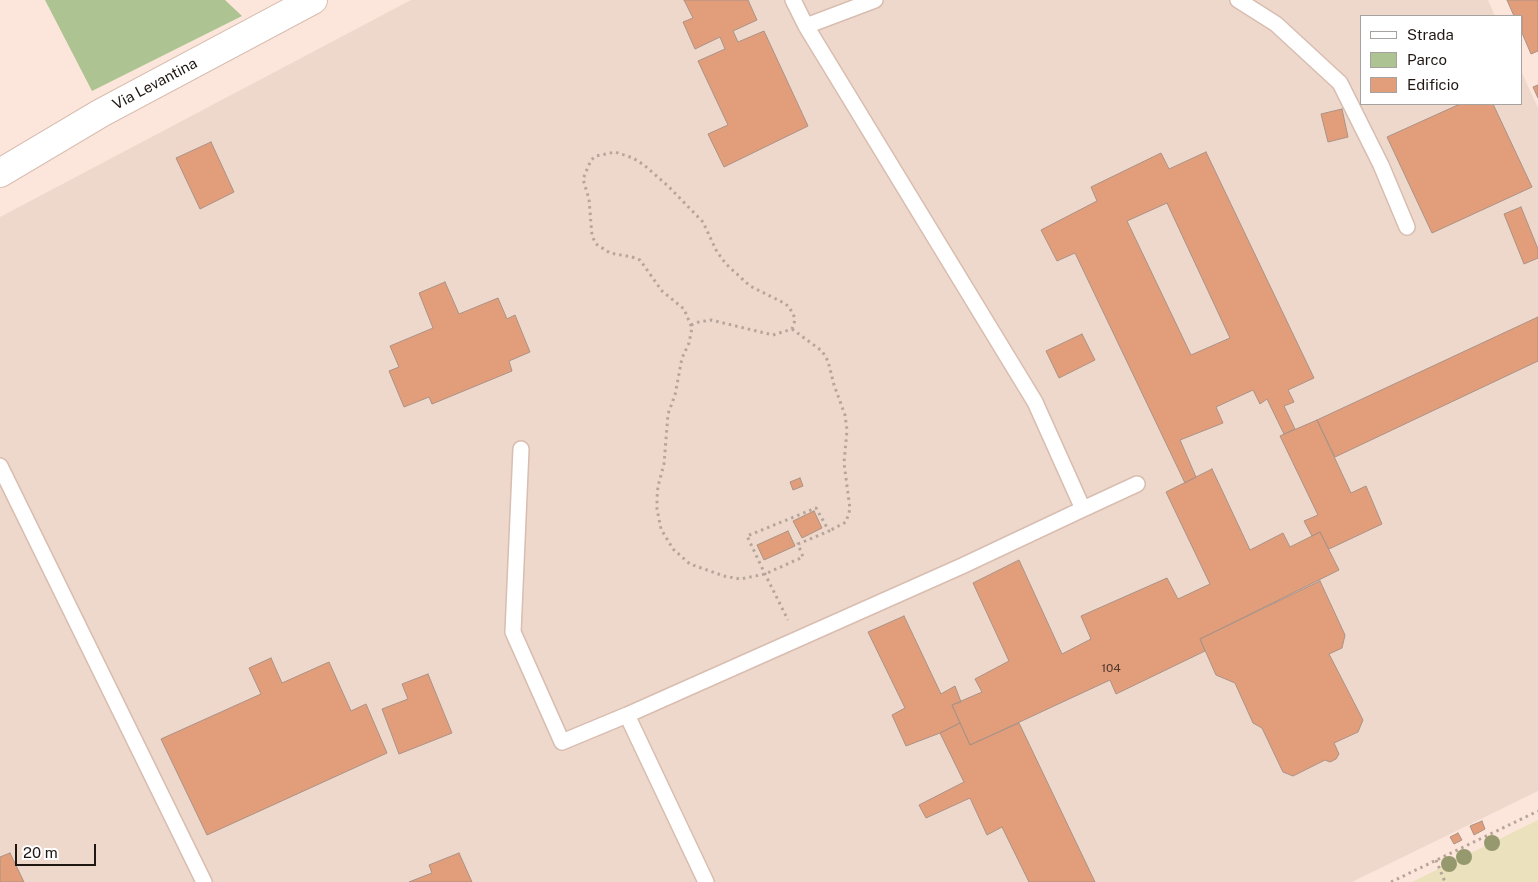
<!DOCTYPE html>
<html>
<head>
<meta charset="utf-8">
<style>
	body { margin:0 }
	#map { position:relative; width:1538px; height:882px; overflow:hidden; background:#fce6db; font-family:"Public Sans",sans-serif }
	canvas { display:block }
	.legend { position:absolute; left:1360px; top:15px; width:162px; height:90px; box-sizing:border-box; background:#fff; border:1px solid #a6a2a0; margin:0; padding:6px 9px; list-style:none; font-size:15px; color:#201612 }
	.legend li { display:flex; align-items:center; gap:10px; height:25px }
	.legend b { width:25px; border:1px solid #a6a2a0 }
	.scale { position:absolute; left:15px; top:844px; width:81px; height:22px; box-sizing:border-box; border:2px solid #201612; border-top:0; padding-left:6px; font-size:15px; line-height:18px; white-space:nowrap; color:#201612; -webkit-text-stroke:4px #fff; paint-order:stroke }
</style>
</head>
<body>
<div id="map">
<canvas width="1538" height="882"></canvas>
<ul class="legend">
<li><b style="height:6px;background:#fff"></b>Strada</li>
<li><b style="height:14px;background:#adc392"></b>Parco</li>
<li><b style="height:14px;background:#e29e7b"></b>Edificio</li>
</ul>
<div class="scale">20 m</div>
</div>
<script>
const ctx = document.querySelector('canvas').getContext('2d');
ctx.lineJoin = 'round';
function fillPath(path, color) { ctx.fillStyle = color; ctx.fill(path, 'evenodd'); }
const poly = rows => new Path2D(rows.map(r => 'M' + r).join(''));
function trace(path, color, width, dash) { ctx.strokeStyle = color; ctx.lineWidth = width; ctx.lineCap = dash ? 'butt' : 'round'; ctx.setLineDash(dash || []); ctx.stroke(path); }
function write(font, color, halo, rows, align = 'center') {
  ctx.font = font + ' "Public Sans",sans-serif'; ctx.lineWidth = 4; ctx.setLineDash([]); ctx.textBaseline = 'middle'; ctx.strokeStyle = halo; ctx.fillStyle = color; for (const [text, x, y, turn = 0] of rows) {
    ctx.save(); ctx.translate(x, y); ctx.rotate((+turn || 0) * Math.PI / 180); ctx.textAlign = isNaN(turn) ? turn : align; if (halo) ctx.strokeText(text, 0, 0); ctx.fillText(text, 0, 0); ctx.restore();
  }
}
const medical = poly([
	[411,0,1488,0,1495,16,1362,16,1362,104,1522,104,1522,73,1538,108,1538,791,1352,882,0,882,0,217]
]);
const green = poly([
	[45,0,225,0,242,16,92,91]
]);
const sand = poly([
	[1538,820,1538,882,1412,882]
]);
const building = poly([
	[684,0,748,0,757,20,733,31,738,42,764,31,808,126,724,167,708,134,728,125,698,61,725,49,720,37,695,49,683,22,693,18,684,0],
	[1507,0,1538,0,1538,51,1531,54,1522,33,1522,16,1514,16,1507,0],
	[1538,85,1538,98,1533,87,1538,85],
	[1460,104,1493,104,1532,187,1432,233,1387,137,1460,104],
	[1342,109,1348,137,1328,142,1321,114,1342,109],
	[211,142,234,192,200,209,176,158,211,142],
	[1206,152,1314,378,1288,390,1294,402,1284,406,1295,429,1284,434,1267,399,1260,404,1253,390,1216,407,1223,423,1180,440,1196,477,1185,483,1075,253,1057,261,1041,230,1097,201,1091,187,1161,153,1169,169,1206,152],
	[1167,203,1230,338,1191,355,1127,221,1167,203],
	[1521,207,1538,249,1538,258,1524,264,1504,214,1521,207],
	[445,282,459,314,498,298,507,319,515,315,530,352,509,361,512,371,432,404,429,397,404,407,389,371,399,367,390,346,433,328,419,293,445,282],
	[1538,317,1538,361,1335,457,1317,420,1538,317],
	[1082,334,1095,360,1059,378,1046,351,1082,334],
	[1317,420,1351,493,1366,486,1382,524,1329,549,1320,532,1312,536,1304,521,1318,515,1280,436,1317,420],
	[1212,469,1250,550,1283,533,1290,547,1320,532,1339,570,1200,639,1205,651,1116,694,1110,680,970,745,952,705,982,692,975,679,1009,661,973,583,1019,560,1062,654,1091,639,1081,616,1167,578,1178,599,1210,584,1166,492,1212,469],
	[800,478,803,486,793,490,790,482,800,478],
	[814,511,822,528,802,538,793,521,814,511],
	[788,531,795,546,764,560,757,545,788,531],
	[1320,581,1345,635,1342,648,1329,654,1363,720,1358,732,1334,743,1339,754,1336,759,1330,762,1325,760,1293,776,1283,772,1262,728,1253,723,1235,683,1216,675,1200,639,1320,581],
	[904,616,941,694,955,686,961,702,952,705,960,723,940,733,906,746,892,715,905,708,868,632,904,616],
	[271,658,282,683,329,662,351,711,366,704,387,753,207,835,161,739,261,694,249,668,271,658],
	[428,674,452,733,399,754,382,709,408,699,402,684,428,674],
	[960,723,970,745,1019,723,1095,882,1029,882,1002,827,987,835,970,798,926,818,919,805,964,782,940,733,960,723],
	[1482,821,1485,829,1474,835,1470,826,1482,821],
	[1458,833,1462,840,1454,844,1450,837,1458,833],
	[10,853,24,882,0,882,0,857,10,853],
	[459,853,472,882,409,882,432,873,429,865,459,853]
]);
const path = poly([
	[691,325,699,322,711,320,773,335,792,329,795,320,793,313,786,304,750,286,726,264,717,252,703,222,668,186,644,165,633,158,615,152,596,156,591,160,583,179,589,199,592,236,596,244,610,253,632,257,640,260,662,291,684,309,692,328,689,343,682,358,675,395,668,414,664,464,658,486,657,498,657,509,661,529,673,549,690,564,724,576,740,579,765,574,803,557,798,544,829,531,816,508,747,536,765,574,788,620],
	[792,329,822,351,828,361,834,385,845,415,847,430,844,463,850,509,846,522,829,531],
	[1436,860,1445,882],
	[1391,882,1538,811]
]);
const service = poly([
	[793,0,806,26,1035,402,1083,509,1137,484],
	[1238,0,1276,24,1340,83,1381,165,1407,227],
	[806,26,875,0],
	[521,449,513,632,562,742,627,715,962,566,1083,509],
	[0,466,204,882],
	[627,715,706,882]
]);
const tertiary = poly([
	[0,173,101,113,313,0]
]);
const trees = [
	[1492,843],
	[1464,857],
	[1449,864]
];
const numberNames = [
	["104",1111,668]
];
const streetNames = [
	["Via Levantina",155,84,-28]
];
fillPath(medical, '#eed8cb');
fillPath(green, '#adc392');
fillPath(sand, '#ebe1bc');
fillPath(building, '#e29e7b');
trace(building, '#ab9286', 1);
trace(service, '#d8bdb0', 18);
trace(tertiary, '#d8bdb0', 30);
trace(path, '#b7a59c', 3, [2.5, 4]);
trace(service, '#fff', 15);
trace(tertiary, '#fff', 28);
ctx.fillStyle = '#95996d';
for (const [x, y] of trees) { ctx.beginPath(); ctx.arc(x, y, 8, 0, 2 * Math.PI); ctx.fill(); }
write('12px', '#50382c', null, numberNames);
write('15px', '#201612', '#fff', streetNames);
</script>
</body>
</html>
